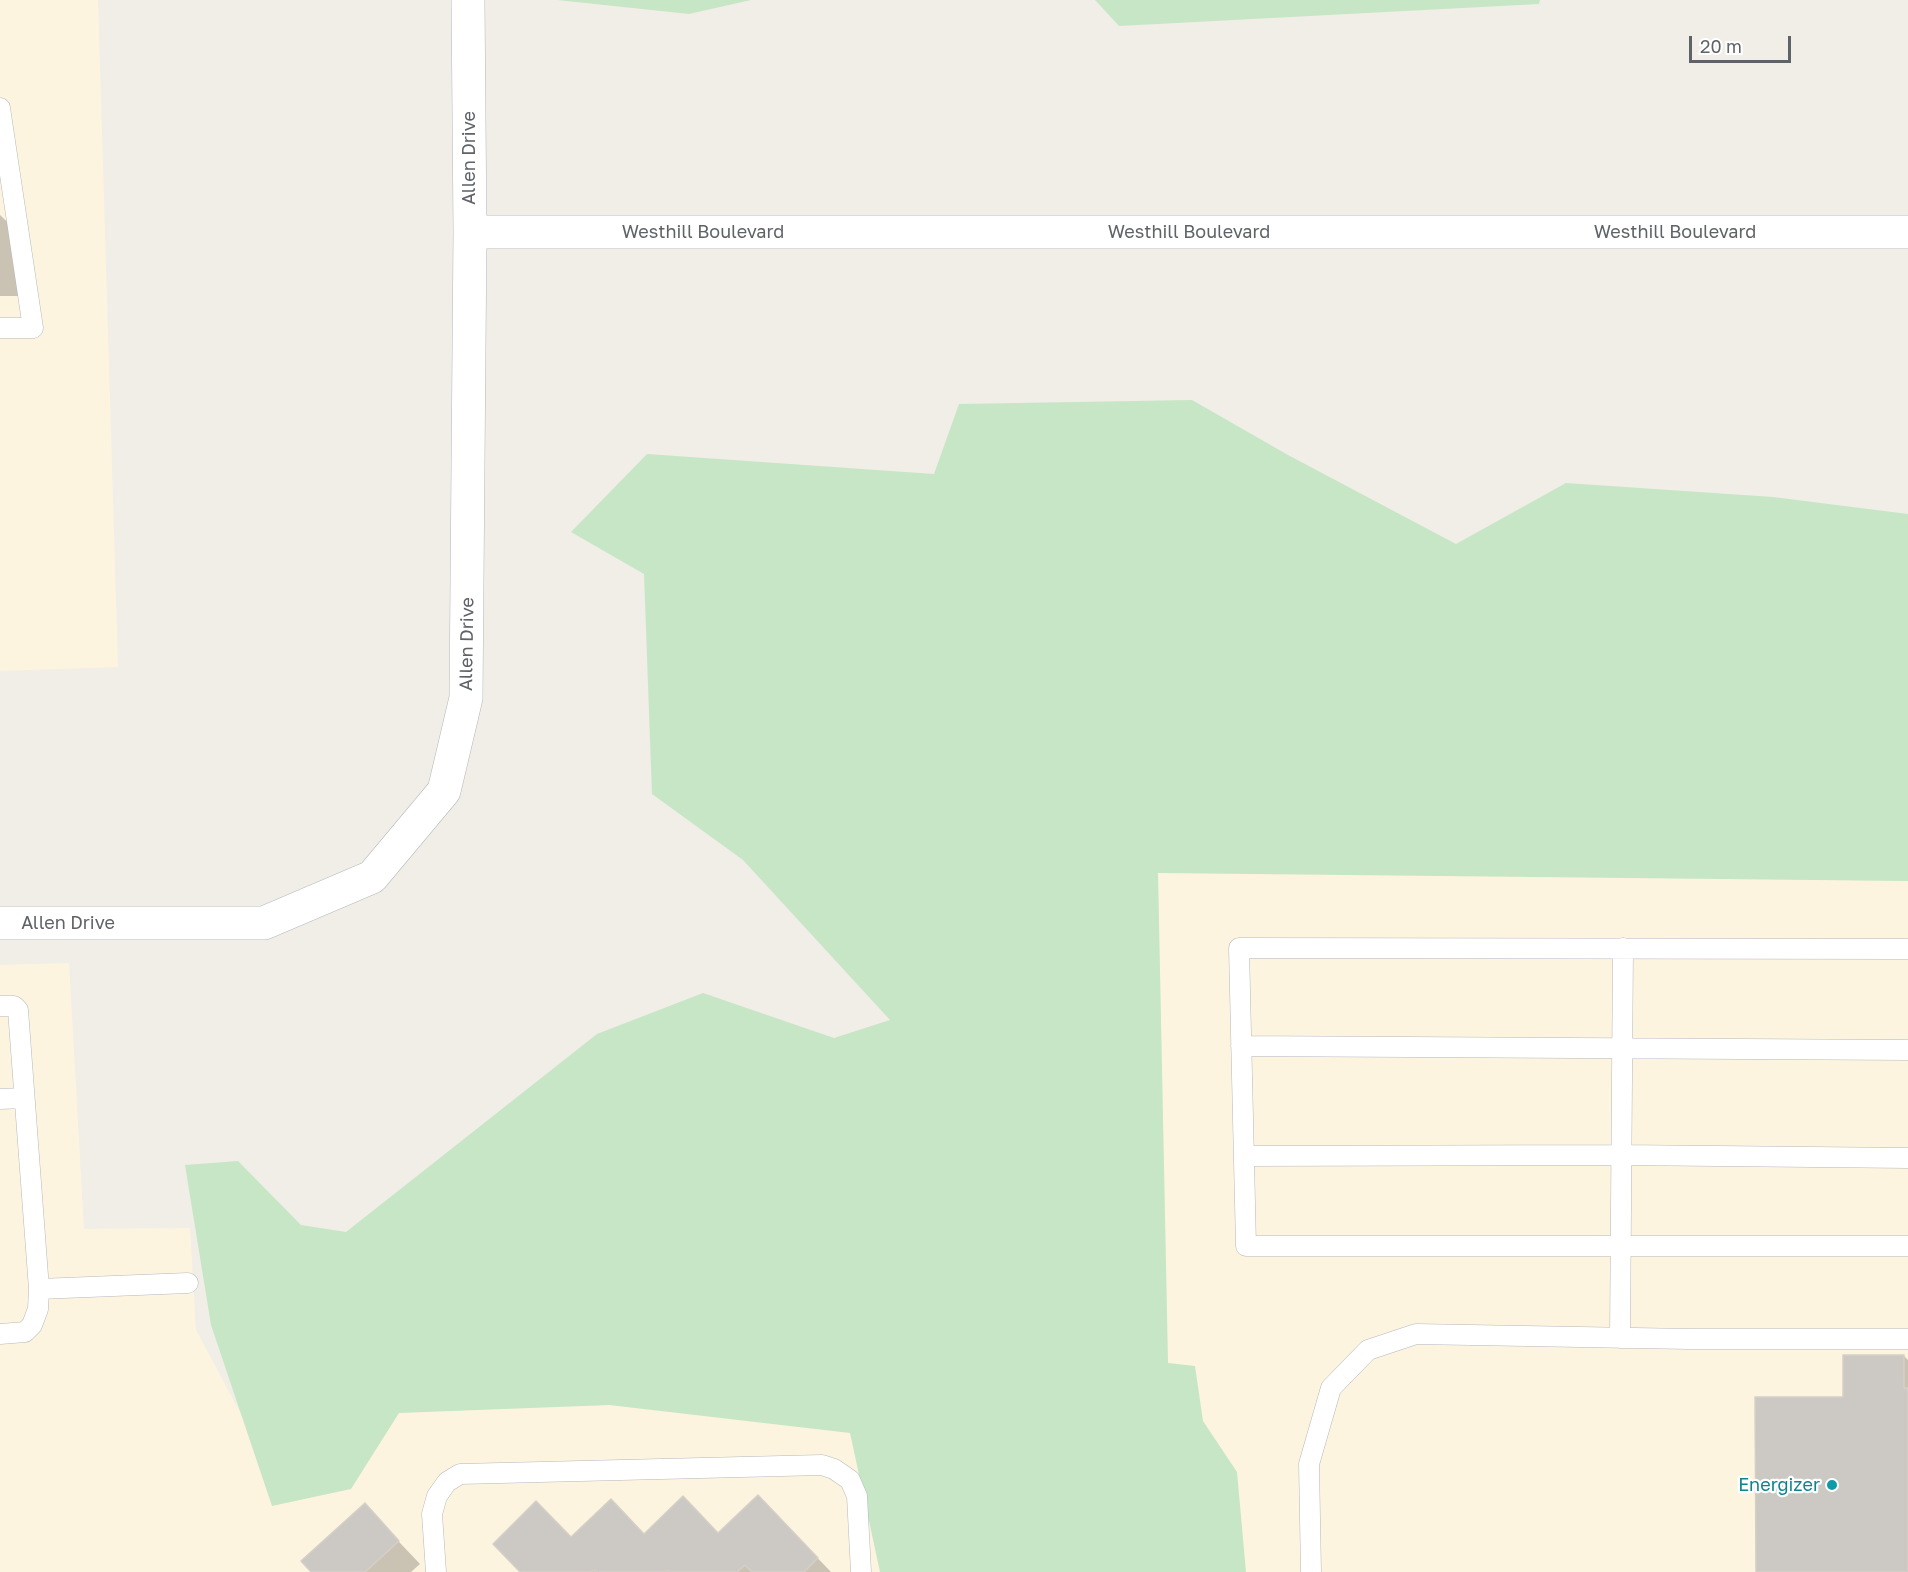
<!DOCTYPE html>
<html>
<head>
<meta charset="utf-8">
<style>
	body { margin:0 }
	#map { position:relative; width:1908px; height:1572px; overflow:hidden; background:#f0eee7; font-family:"Golos Text",sans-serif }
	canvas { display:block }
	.scale { position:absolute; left:1689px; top:36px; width:102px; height:27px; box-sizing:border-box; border:3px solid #5f6367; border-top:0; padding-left:8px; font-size:18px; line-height:21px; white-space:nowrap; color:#5f6367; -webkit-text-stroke:4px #fff; paint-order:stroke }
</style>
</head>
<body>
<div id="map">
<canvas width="1908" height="1572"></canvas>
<div class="scale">20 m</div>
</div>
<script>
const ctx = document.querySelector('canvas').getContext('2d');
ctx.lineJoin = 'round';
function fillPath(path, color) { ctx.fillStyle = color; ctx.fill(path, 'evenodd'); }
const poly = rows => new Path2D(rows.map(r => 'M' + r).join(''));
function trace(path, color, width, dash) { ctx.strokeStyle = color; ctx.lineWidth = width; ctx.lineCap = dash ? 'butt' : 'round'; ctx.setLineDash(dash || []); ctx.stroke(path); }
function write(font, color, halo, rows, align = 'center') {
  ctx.font = font + ' "Golos Text",sans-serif'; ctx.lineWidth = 4.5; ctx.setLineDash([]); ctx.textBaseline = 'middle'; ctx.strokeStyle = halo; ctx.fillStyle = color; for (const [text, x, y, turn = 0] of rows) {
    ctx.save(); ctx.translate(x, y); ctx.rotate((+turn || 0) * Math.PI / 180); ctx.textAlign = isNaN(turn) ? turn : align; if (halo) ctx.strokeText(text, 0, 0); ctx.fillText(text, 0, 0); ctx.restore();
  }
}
const commercial = poly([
	[0,0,98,0,118,667,0,671],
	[1158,872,1908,881,1908,1572,1172,1572],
	[69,963,84,1229,190,1228,196,1330,243,1418,893,1395,902,1572,0,1572,0,965]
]);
const green = poly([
	[557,0,751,0,689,14],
	[1095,0,1540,0,1539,4,1119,26],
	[1192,400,1288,455,1456,544,1566,483,1773,497,1908,514,1908,881,1158,873,1168,1363,1195,1366,1203,1421,1237,1472,1246,1572,880,1572,850,1433,609,1405,399,1413,351,1489,272,1506,211,1325,185,1165,238,1161,301,1225,346,1232,597,1034,703,993,834,1038,890,1020,743,860,652,794,644,574,571,532,647,454,934,474,959,404]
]);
const shadow = poly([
	[0,215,20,234,20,296,0,296],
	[1904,1356,1908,1360,1908,1572,1758,1572,1845,1398],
	[364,1505,420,1564,411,1572,313,1572],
	[779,1518,831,1572,522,1572,571,1539,645,1535,719,1534]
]);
const building = poly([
	[1843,1355,1904,1355,1904,1388,1908,1388,1908,1572,1756,1572,1755,1397,1843,1397,1843,1355],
	[758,1495,818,1558,804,1572,752,1572,745,1565,737,1572,669,1572,667,1570,665,1572,596,1572,594,1570,591,1572,520,1572,493,1544,536,1501,571,1537,611,1499,644,1534,683,1496,718,1533,758,1495],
	[365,1503,399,1541,365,1572,311,1572,301,1561,365,1503]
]);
const service = poly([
	[0,108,33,328,0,328],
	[1908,949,1239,948,1246,1246,1908,1246],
	[0,1006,14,1006,18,1010,39,1289,38,1309,32,1325,25,1332,0,1334],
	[1241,1046,1908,1050],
	[0,1099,24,1098],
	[1244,1156,1621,1155,1908,1158],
	[39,1289,188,1283],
	[1620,1338,1623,948],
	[436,1572,432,1514,437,1496,447,1482,460,1474,822,1465,834,1469,850,1480,857,1496,861,1572],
	[1311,1572,1309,1464,1331,1388,1368,1350,1416,1334,1689,1339,1908,1339]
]);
const minor = poly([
	[470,232,1908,232],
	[0,923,264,923,372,877,444,791,466,698,470,232,468,0]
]);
const markers = [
	[1832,1485,6,"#0f9aa8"]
];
const streetNames = [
	["Allen Drive",469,158,-90],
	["Westhill Boulevard",703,232],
	["Westhill Boulevard",1189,232],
	["Westhill Boulevard",1675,232],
	["Allen Drive",467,644,-89],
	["Allen Drive",68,923]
];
const cultureNames = [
	["Energizer",1820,1485]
];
fillPath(commercial, '#fdf4e0');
fillPath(green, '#c7e6c5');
fillPath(shadow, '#0003');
fillPath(building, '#ccc9c4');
trace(building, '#d5cfc6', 1.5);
trace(service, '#b4b8bb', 21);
trace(minor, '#b4b8bb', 34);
trace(service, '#fff', 20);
trace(minor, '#fff', 33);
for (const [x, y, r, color] of markers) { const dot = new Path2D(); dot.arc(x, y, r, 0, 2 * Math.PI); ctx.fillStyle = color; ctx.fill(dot); trace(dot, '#fff', 2); }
write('18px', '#5f6367', '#fff', streetNames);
write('18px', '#0d838f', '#fff', cultureNames, 'right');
</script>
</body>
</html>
